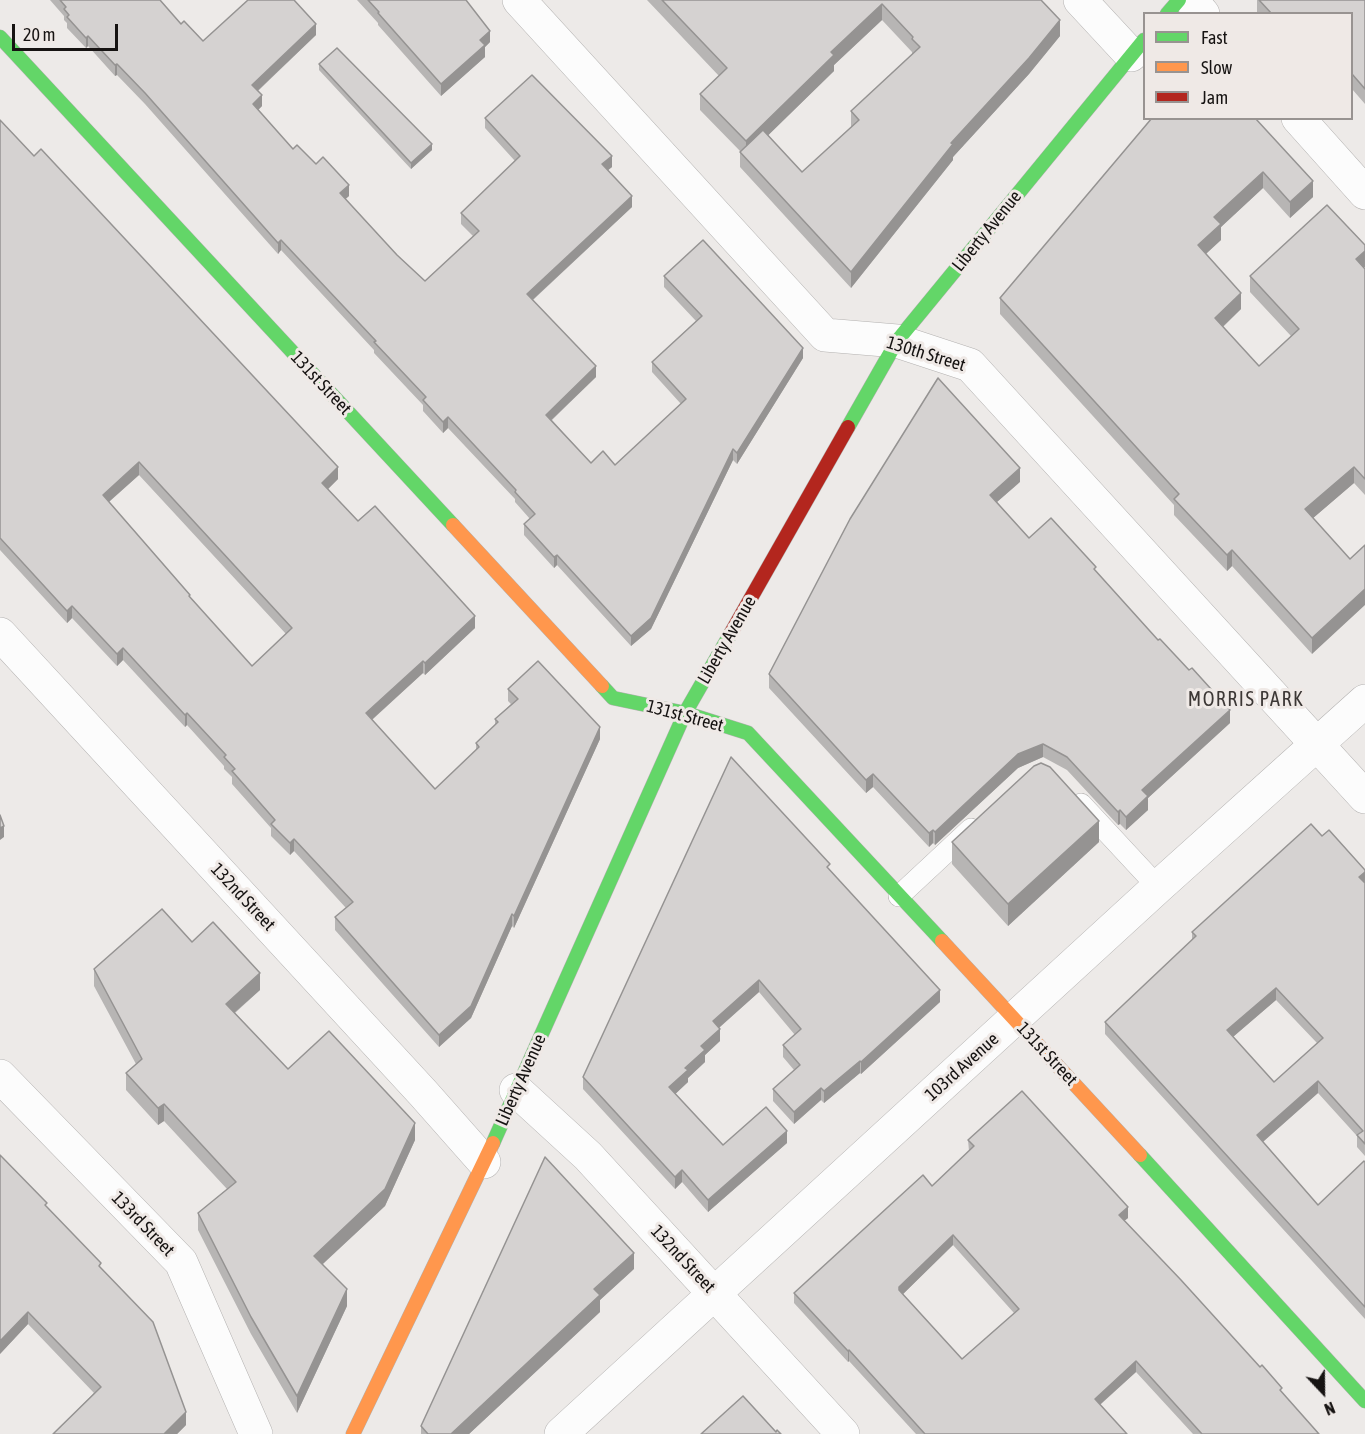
<!DOCTYPE html>
<html>
<head>
<meta charset="utf-8">
<style>
	body { margin:0 }
	#map { position:relative; width:1365px; height:1434px; overflow:hidden; background:#edeae8; font-family:"Asap Condensed",sans-serif }
	canvas { display:block }
	.legend { position:absolute; left:1143px; top:12px; width:210px; height:108px; box-sizing:border-box; background:#efe9e6; border:2px solid #989391; margin:0; padding:8px 10px; list-style:none; font-size:18px; color:#161312 }
	.legend li { display:flex; align-items:center; gap:12px; height:30px }
	.legend b { width:30px; border:2px solid #989391 }
	.north { position:absolute; left:1293px; top:1362px; width:60px; height:60px; -webkit-text-stroke:4px #efe9e6; paint-order:stroke; rotate:158deg; font-size:16px; font-weight:700; line-height:24px; text-align:center; color:#161312 }
	.north::after { content:''; display:block; margin:auto; width:21px; height:27px; background:#161312; clip-path:polygon(50% 0,100% 100%,50% 72%,0 100%) }
	.scale { position:absolute; left:12px; top:24px; width:106px; height:27px; box-sizing:border-box; border:3px solid #161312; border-top:0; padding-left:8px; font-size:18px; line-height:21px; white-space:nowrap; color:#161312; -webkit-text-stroke:4px #efe9e6; paint-order:stroke }
</style>
</head>
<body>
<div id="map">
<canvas width="1365" height="1434"></canvas>
<ul class="legend">
<li><b style="height:8px;background:#63d668"></b>Fast</li>
<li><b style="height:8px;background:#ff974d"></b>Slow</li>
<li><b style="height:8px;background:#b3261e"></b>Jam</li>
</ul>
<div class="north">N</div>
<div class="scale">20 m</div>
</div>
<script>
const ctx = document.querySelector('canvas').getContext('2d');
ctx.lineJoin = 'round';
const poly = rows => new Path2D(rows.map(r => 'M' + r).join(''));
function trace(path, color, width, dash) { ctx.strokeStyle = color; ctx.lineWidth = width; ctx.lineCap = dash ? 'butt' : 'round'; ctx.setLineDash(dash || []); ctx.stroke(path); }
function fillPath(path, color) { ctx.fillStyle = color; ctx.fill(path, 'evenodd'); }
function write(font, color, halo, rows, align = 'center') {
  ctx.font = font + ' "Asap Condensed",sans-serif'; ctx.lineWidth = 6; ctx.setLineDash([]); ctx.textBaseline = 'middle'; ctx.strokeStyle = halo; ctx.fillStyle = color; for (const [text, x, y, turn = 0] of rows) {
    ctx.save(); ctx.translate(x, y); ctx.rotate((+turn || 0) * Math.PI / 180); ctx.textAlign = isNaN(turn) ? turn : align; if (halo) ctx.strokeText(text, 0, 0); ctx.fillText(text, 0, 0); ctx.restore();
  }
}
const lane = poly([
	[1081,804,1158,887],
	[899,896,971,829]
]);
const street = poly([
	[519,0,825,335,897,341,970,365,1365,797],
	[1080,0,1131,55],
	[1191,0,1203,14],
	[1298,118,1365,193],
	[0,634,423,1093,484,1162],
	[0,1076,181,1262,256,1434],
	[516,1090,588,1156,843,1434],
	[561,1434,1158,887,1365,701]
]);
const fast = poly([
	[1167,14,1179,0],
	[0,37,453,525],
	[848,427,897,341,1144,40],
	[602,686,613,698,685,713,748,733,942,941],
	[493,1143,685,713,731,633],
	[1140,1155,1365,1401]
]);
const slow = poly([
	[453,525,602,686],
	[942,941,1140,1155],
	[353,1434,493,1143]
]);
const jam = poly([
	[731,633,848,427]
]);
const wall = poly([
	[50,0,160,0,181,24,203,41,316,35,258,91,262,106,258,110,293,149,349,196,345,199,397,255,425,281,473,236,461,224,461,213,515,161,485,128,485,118,612,167,608,170,632,207,533,300,596,377,552,420,591,463,615,465,681,404,652,372,652,362,696,321,664,287,664,276,803,358,737,464,733,460,651,629,631,646,557,565,554,568,524,535,524,524,530,519,515,502,515,499,448,428,443,433,423,411,423,405,374,353,374,350,281,250,278,254,145,104,117,75,115,76,88,46,86,48,67,28,67,23,64,20,64,16],
	[357,0,466,0,490,42,485,47,485,57,441,96,378,25,378,23],
	[647,0,1041,0,1060,36,1029,74,953,157,953,160,851,288,740,167,740,151,700,110,700,94,719,76],
	[882,20,912,52,912,54,851,111,851,127,802,172,768,135,834,71,834,65],
	[1257,0,1365,0,1365,104,1352,89,1352,14,1258,14,1257,12],
	[319,64,432,150,411,169,319,70],
	[1152,118,1313,197,1290,218,1263,188,1221,227,1221,240,1206,254,1241,309,1223,327,1259,366,1291,336,1250,292,1250,276,1364,268,1365,269,1365,495,1354,483,1313,518,1312,654,1232,566,1227,571,1174,515,1174,505,1000,314,1000,298],
	[0,120,338,479,328,489,358,521,475,628,425,675,423,673,372,720,435,789,476,750,476,743,495,725,495,719,511,704,508,701,508,689,600,739,514,928,512,926,471,1018,439,1047,335,930,335,917,346,908,294,851,290,855,271,836,271,828,232,784,232,777,224,769,224,766,187,725,185,727,123,660,117,666,72,618,67,623,0,550],
	[139,475,286,634,252,666,190,598,109,502],
	[1020,482,997,502,1029,538,1096,572,1230,723,1148,798,1148,810,1126,830,1120,824,1118,825,1067,770,1043,757,1018,768,935,845,933,843,929,847,873,787,866,793,769,688,769,674],
	[1322,836,1365,870,1365,1156,1357,1147,1357,1136,1318,1093,1263,1142,1318,1205,1365,1162,1365,1319,1105,1034,1105,1022,1192,940,1192,932],
	[1276,1000,1317,1043,1274,1082,1233,1037],
	[952,842,1099,842,1008,926,952,864],
	[830,870,940,1002,861,1074,860,1073,824,1103,821,1100,794,1124,773,1101,773,1089,794,1070,783,1057,783,1045,795,1035,759,992,719,1028,720,1041,705,1055,705,1062,688,1078,688,1082,675,1094,723,1145,787,1143,708,1212,682,1182,675,1189,583,1089,583,1077],
	[192,942,260,990,235,1013,288,1069,415,1140,385,1206,323,1264,347,1306,297,1413,251,1334,198,1230,198,1213,227,1189,164,1121,158,1125,126,1090,126,1073,136,1064,94,986,94,969],
	[968,1140,1128,1218,1124,1221,1319,1434,1193,1434,1136,1372,1100,1405,1127,1434,916,1434,849,1361,848,1362,794,1303,794,1293,932,1186,969,1151],
	[953,1245,1014,1313,962,1359,903,1294],
	[47,1208,101,1269,186,1425,177,1434,53,1434,94,1393,28,1324,0,1354],
	[634,1269,600,1300,600,1312,469,1434,421,1434,421,1426]
]);
const shadedWall = poly([
	[882,4,882,20,834,65,834,71,746,157,746,141,831,52],
	[1060,20,1060,36,1029,74,953,157,953,160,851,288,851,272,951,143],
	[316,24,316,35,252,96,252,85],
	[490,31,490,42,485,47,485,57,441,96,441,84,480,40],
	[88,36,88,46,86,48,86,38],
	[117,64,117,75,115,76,115,65],
	[262,95,262,106,253,115,253,104],
	[432,144,432,150,411,169,411,163],
	[612,156,612,167,602,175,602,164],
	[1263,172,1263,188,1221,227,1221,240,1198,261,1198,245,1214,217],
	[1313,181,1313,197,1290,218,1290,202],
	[349,185,349,196,340,204,340,193],
	[632,196,632,207,527,305,527,294],
	[281,240,281,250,278,254,278,243],
	[1365,251,1365,267,1356,275,1356,259],
	[1241,293,1241,309,1215,334,1215,318],
	[803,348,803,358,737,464,737,453],
	[596,366,596,377,546,425,546,415],
	[448,417,448,428,443,433,443,422],
	[733,449,733,460,651,629,631,646,631,636],
	[139,462,139,475,103,507,103,495],
	[338,467,338,479,322,495,322,483],
	[1354,467,1354,483,1305,525,1305,509],
	[1020,468,1020,482,990,508,990,495],
	[1232,550,1232,566,1227,571,1227,555],
	[557,555,557,565,554,568,554,557],
	[1365,589,1365,605,1312,654,1312,638],
	[72,606,72,618,67,623,67,611],
	[475,616,475,628,425,675,425,663],
	[123,648,123,660,117,666,117,654],
	[423,661,423,673,366,725,366,713],
	[1230,710,1230,723,1148,798,1148,810,1126,830,1126,817,1142,790],
	[187,713,187,725,185,727,185,715],
	[600,727,600,739,514,928,514,916],
	[1043,744,1043,757,1018,768,935,845,935,832,1018,754],
	[873,774,873,787,866,793,866,780],
	[1120,810,1120,824,1118,825,1118,812],
	[1099,821,1099,842,1008,926,1008,904],
	[4,826,4,837,0,840,0,828],
	[933,830,933,843,929,847,929,833],
	[294,839,294,851,290,855,290,843],
	[1365,872,1365,884,1359,877],
	[512,914,512,926,471,1018,439,1047,439,1035],
	[260,973,260,990,226,1020,226,1004],
	[759,980,759,992,713,1033,713,1021],
	[1276,988,1276,1000,1227,1042,1227,1030],
	[940,990,940,1002,861,1074,861,1062],
	[720,1029,720,1041,705,1055,705,1062,688,1078,688,1082,669,1100,669,1087,685,1068,701,1046],
	[860,1061,860,1073,824,1103,824,1091],
	[1318,1081,1318,1093,1257,1147,1257,1135],
	[821,1088,821,1100,794,1124,794,1112],
	[164,1104,164,1121,158,1125,158,1108],
	[415,1123,415,1140,385,1206,314,1272,314,1256],
	[787,1131,787,1143,708,1212,708,1200],
	[682,1170,682,1182,675,1189,675,1177],
	[1128,1207,1128,1218,1119,1225,1119,1215],
	[953,1235,953,1245,899,1298,899,1287],
	[634,1253,634,1269,600,1300,600,1312,469,1434,451,1434,594,1289],
	[347,1289,347,1306,297,1413,297,1396],
	[28,1312,28,1324,0,1354,0,1341],
	[849,1350,849,1361,848,1362,848,1351],
	[1136,1361,1136,1372,1095,1409,1095,1399],
	[186,1412,186,1425,177,1434,164,1434]
]);
const building = poly([
	[60,0,160,0,181,24,184,21,203,41,248,0,294,0,316,24,252,85,262,95,253,104,293,149,297,145,316,164,323,157,349,185,340,193,397,255,425,281,479,231,461,213,520,156,485,118,532,75,612,156,602,164,632,196,527,294,596,366,546,415,591,463,603,451,615,465,686,399,652,362,702,316,664,276,703,240,803,348,737,453,733,449,651,618,631,636,557,555,554,557,524,524,535,514,515,492,516,490,448,417,443,422,423,400,426,397,374,342,376,341,281,240,278,243,145,93,117,64,115,65,88,36,86,38,67,17,69,15,64,9,66,7,60,0],
	[368,0,466,0,490,31,480,40,485,45,441,84,378,13,379,12,368,0],
	[662,0,1041,0,1060,20,1029,58,951,143,953,144,851,272,740,152,763,130,802,172,859,120,851,111,920,47,912,39,913,37,882,4,831,52,834,55,746,141,700,94,727,68,662,0],
	[1259,0,1365,0,1365,89,1352,74,1352,14,1272,14,1259,0],
	[337,48,432,144,411,163,319,64,337,48],
	[1152,118,1255,118,1313,181,1290,202,1263,172,1214,217,1221,224,1198,245,1241,293,1215,318,1259,366,1299,329,1250,276,1327,205,1365,245,1365,251,1356,259,1365,269,1365,479,1354,467,1305,509,1350,559,1365,545,1365,589,1312,638,1232,550,1227,555,1174,499,1179,494,1000,298,1152,118],
	[0,120,34,156,41,149,338,467,322,483,358,521,375,506,475,616,425,663,423,661,366,713,435,789,479,747,476,743,498,722,495,719,518,699,508,689,538,661,600,727,514,916,512,914,471,1006,439,1035,335,917,353,902,294,839,290,843,271,824,275,820,232,771,235,769,224,757,226,755,187,713,185,715,123,648,117,654,72,606,67,611,0,538,0,120],
	[139,462,292,628,252,666,189,596,190,595,103,495,139,462],
	[938,378,1020,468,990,495,1029,538,1051,518,1096,567,1094,569,1158,640,1160,639,1189,670,1192,668,1230,710,1142,790,1148,796,1126,817,1120,810,1118,812,1067,757,1043,744,1018,754,935,832,933,830,929,833,873,774,866,780,769,674,850,519,938,378],
	[731,757,830,864,827,867,940,990,861,1062,860,1061,824,1091,821,1088,794,1112,773,1089,800,1065,783,1045,801,1029,759,980,713,1021,720,1029,701,1046,705,1050,685,1068,688,1070,669,1087,723,1145,766,1107,787,1131,708,1200,682,1170,675,1177,583,1077,731,757],
	[1041,763,1050,767,1099,821,1008,904,952,842,1034,766,1041,763],
	[0,815,4,826,0,828,0,815],
	[1311,824,1322,836,1329,830,1365,870,1365,872,1359,877,1365,883,1365,1144,1357,1135,1363,1131,1318,1081,1257,1135,1318,1205,1364,1161,1365,1162,1365,1307,1105,1022,1196,936,1192,932,1311,824],
	[1276,988,1323,1038,1274,1082,1227,1030,1276,988],
	[162,909,192,942,213,922,260,973,226,1004,288,1069,329,1031,415,1123,385,1189,314,1256,347,1289,297,1396,251,1317,198,1213,236,1182,164,1104,158,1108,126,1073,142,1059,94,969,162,909],
	[1022,1091,1128,1207,1119,1215,1181,1280,1260,1367,1262,1365,1282,1388,1280,1390,1319,1434,1202,1434,1136,1361,1095,1399,1127,1434,925,1434,849,1350,848,1351,794,1293,923,1175,932,1186,974,1146,968,1140,1022,1091],
	[953,1235,1019,1309,962,1359,899,1290,899,1287,953,1235],
	[0,1155,47,1203,45,1205,101,1263,99,1266,153,1322,186,1412,164,1434,53,1434,101,1387,28,1312,0,1341,0,1155],
	[545,1157,634,1253,594,1289,600,1295,451,1434,428,1434,421,1426,545,1157],
	[743,1396,776,1432,777,1430,781,1434,701,1434,743,1396]
]);
const streetNames = [
	["Liberty Avenue",987,231,-51],
	["130th Street",926,354,17],
	["131st Street",321,383,47],
	["Liberty Avenue",727,640,-60],
	["131st Street",685,716,15],
	["132nd Street",243,897,47],
	["131st Street",1047,1054,47],
	["103rd Avenue",962,1067,-42],
	["Liberty Avenue",521,1080,-66],
	["133rd Street",143,1224,46],
	["132nd Street",683,1259,47]
];
const neighbourhoodNames = [
	["MORRIS PARK",1246,700]
];
trace(lane, '#b3b1b0', 22);
trace(street, '#b3b1b0', 34);
trace(fast, '#b3b1b0', 15);
trace(slow, '#b3b1b0', 15);
trace(jam, '#b3b1b0', 15);
trace(lane, '#fcfcfc', 21);
trace(street, '#fcfcfc', 33);
trace(fast, '#63d668', 14);
trace(slow, '#ff974d', 14);
trace(jam, '#b3261e', 14);
fillPath(wall, '#b7b5b4');
fillPath(shadedWall, '#959392');
fillPath(building, '#d5d2d1');
trace(building, '#959392', 1.5);
write('18px', '#161312', '#efe9e6', streetNames);
ctx.letterSpacing = '1.5px';
write('20px', '#3c3735', '#efe9e6', neighbourhoodNames);
ctx.letterSpacing = '0px';
</script>
</body>
</html>
